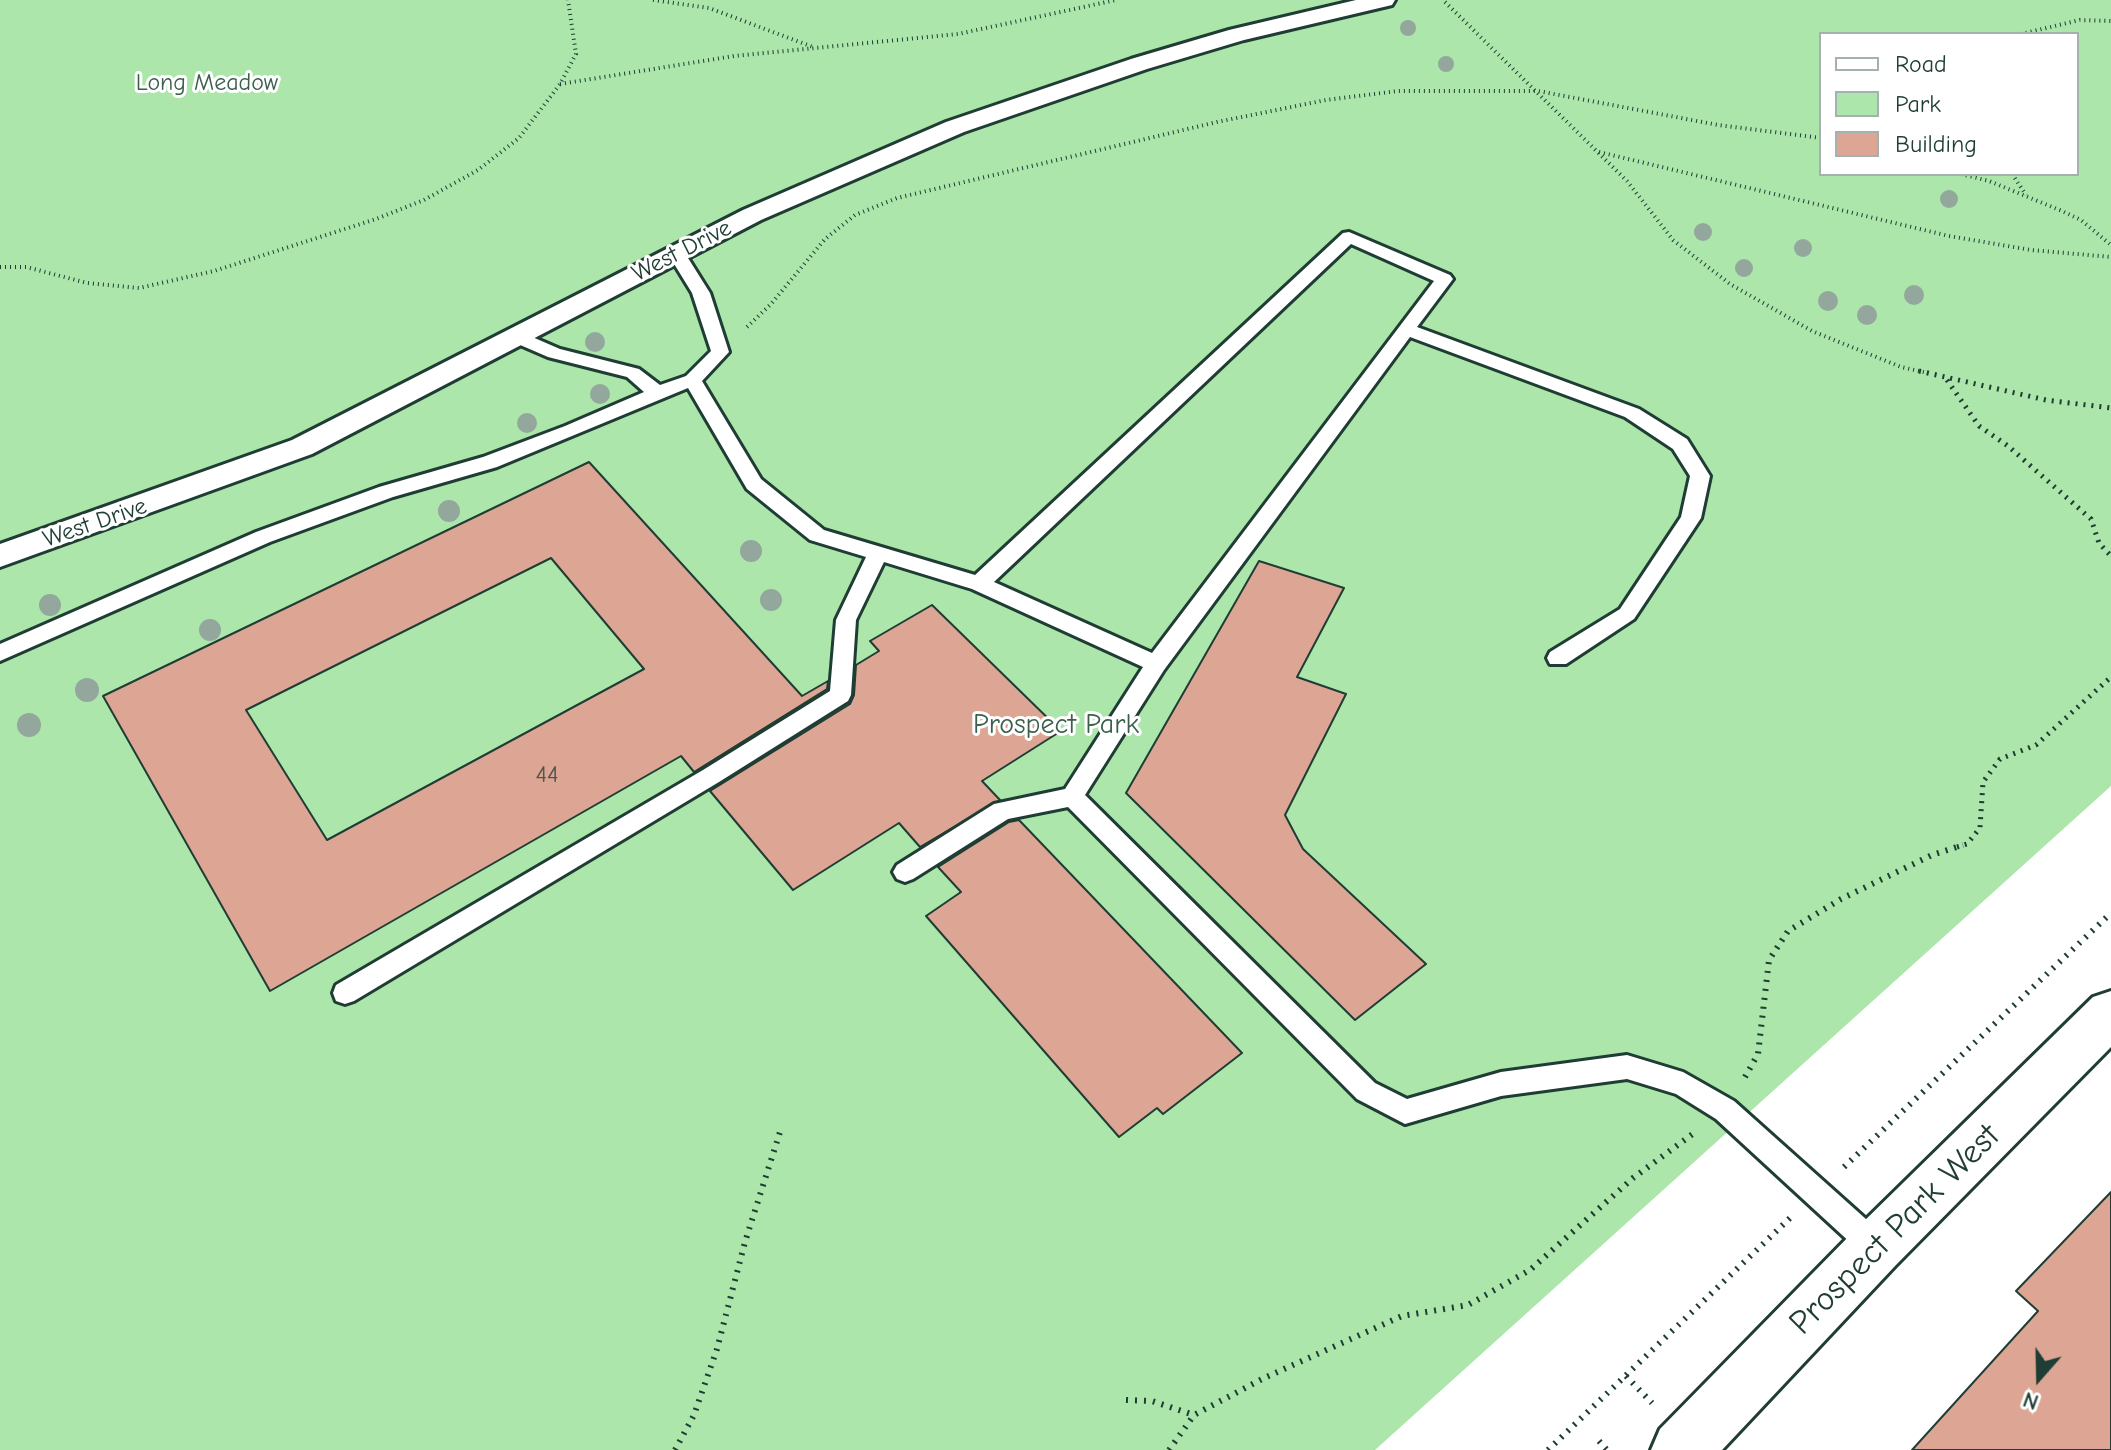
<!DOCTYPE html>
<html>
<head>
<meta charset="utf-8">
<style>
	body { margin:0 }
	#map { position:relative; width:2111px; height:1450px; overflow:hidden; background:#fff; font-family:"Comic Neue",sans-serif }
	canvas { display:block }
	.legend { position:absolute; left:1819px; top:32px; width:260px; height:144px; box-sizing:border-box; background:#fff; border:2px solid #a5b1ae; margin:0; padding:10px 14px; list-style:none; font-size:24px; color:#1f3d34 }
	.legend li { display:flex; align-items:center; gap:16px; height:40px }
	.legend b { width:40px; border:2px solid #a5b1ae }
	.north { position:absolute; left:1999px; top:1338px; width:80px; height:80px; -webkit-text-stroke:6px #fff; paint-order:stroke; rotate:200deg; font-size:22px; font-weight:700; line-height:32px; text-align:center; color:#1f3d34 }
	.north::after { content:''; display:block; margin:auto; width:28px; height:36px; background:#1f3d34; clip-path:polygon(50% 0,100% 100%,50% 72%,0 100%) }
</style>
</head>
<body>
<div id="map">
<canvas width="2111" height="1450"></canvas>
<ul class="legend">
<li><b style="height:10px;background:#fff"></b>Road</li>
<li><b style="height:22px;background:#ace6ab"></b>Park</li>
<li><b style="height:22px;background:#dda694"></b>Building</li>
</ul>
<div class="north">N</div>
</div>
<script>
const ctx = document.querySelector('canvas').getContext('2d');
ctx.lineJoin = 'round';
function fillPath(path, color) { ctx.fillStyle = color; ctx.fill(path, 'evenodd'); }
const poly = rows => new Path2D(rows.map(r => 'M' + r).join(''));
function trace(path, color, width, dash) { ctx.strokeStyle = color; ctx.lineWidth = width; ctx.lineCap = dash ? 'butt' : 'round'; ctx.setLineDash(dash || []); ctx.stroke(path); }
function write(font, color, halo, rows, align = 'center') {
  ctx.font = font + ' "Comic Neue",sans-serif'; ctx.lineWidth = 6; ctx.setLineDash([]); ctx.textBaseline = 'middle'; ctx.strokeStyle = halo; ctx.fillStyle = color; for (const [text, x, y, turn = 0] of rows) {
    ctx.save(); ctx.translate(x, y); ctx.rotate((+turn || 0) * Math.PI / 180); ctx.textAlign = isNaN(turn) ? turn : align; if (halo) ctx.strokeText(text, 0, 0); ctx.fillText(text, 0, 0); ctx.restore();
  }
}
const green = poly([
	[0,0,2111,0,2111,786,1375,1450,0,1450],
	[1821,34,2077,34,2077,174,1821,174]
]);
const building = poly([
	[589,462,802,696,828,681,827,689,694,772,681,756,270,991,103,696,589,462],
	[551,558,644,669,327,840,246,710,551,558],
	[1259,561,1344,588,1297,677,1346,694,1285,815,1303,849,1426,964,1355,1020,1126,793,1259,561],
	[932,605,1061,731,982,781,1000,800,920,847,899,823,793,890,710,791,850,704,854,695,856,665,879,651,870,641,932,605],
	[1019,820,1242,1053,1163,1114,1157,1108,1119,1137,926,916,961,892,938,867,1009,822,1019,820],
	[2111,1192,2111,1450,1912,1450,2038,1311,2016,1291,2111,1192]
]);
const pathFar2 = poly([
	[653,0,709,8,813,47],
	[1445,2,1627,181,1673,240,1730,284,1812,331,1901,367,1928,373],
	[2021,34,2080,20,2111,21],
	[560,84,734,56,958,34,1116,0],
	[1599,152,1949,236,2031,250,2111,257],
	[1961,174,1989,181,2062,211,2081,220,2111,245],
	[2012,174,2026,195],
	[0,267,26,267,87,283,139,288,214,271,376,219,424,200,478,170,519,138,560,84,576,54,568,0],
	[747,327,771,304,825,239,855,215,897,198,1217,122,1326,100,1398,91,1538,91,1718,125,1821,138]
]);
const pathFar1 = poly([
	[1919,371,2046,400,2111,408],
	[1947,380,1979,426,2008,446,2091,519,2099,543,2111,556],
	[1957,847,1967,844,1980,828,1983,782,2000,759,2036,745,2111,677]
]);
const path = poly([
	[1745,1077,1758,1054,1769,960,1788,931,1841,899,1932,855,1963,845],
	[1844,1167,2111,913],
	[1626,1376,1652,1403],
	[1126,1400,1152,1401,1194,1415],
	[1599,1441,1607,1450],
	[675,1450,694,1415,717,1349,745,1242,780,1132],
	[1169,1450,1194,1415,1264,1378,1402,1316,1468,1305,1530,1270,1633,1178,1694,1133],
	[1548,1450,1790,1218]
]);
const service = poly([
	[1349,232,1450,275,1453,279,1417,327,1639,409,1687,439,1710,476,1701,518,1634,619,1566,664,1550,664,1547,658,1550,652,1620,609,1681,517,1690,476,1673,449,1625,417,1410,337,1164,670,1085,795,1375,1083,1407,1099,1501,1072,1627,1055,1683,1072,1734,1101,1886,1237,1890,1247,1886,1257,1876,1261,1866,1257,1716,1119,1676,1094,1627,1079,1501,1096,1405,1124,1357,1099,1068,807,1008,819,913,879,905,882,897,879,893,872,897,865,994,804,1065,789,1143,667,972,589,884,562,856,620,851,695,848,701,719,782,354,1001,345,1004,336,1001,333,993,336,985,703,770,830,691,836,620,866,557,810,540,747,489,688,388,497,467,393,497,270,542,0,661,0,644,256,532,379,487,483,457,565,426,644,392,627,377,548,357,511,341,508,337,511,333,523,333,560,349,639,369,660,385,686,376,711,351,692,293,668,254,677,249,683,250,710,293,729,352,702,381,761,479,824,530,975,575,1343,233,1349,232],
	[1351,244,1434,281,1152,653,994,582,1351,244]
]);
const pedestrian = poly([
	[1356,0,1395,0,1392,5,1244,40,1147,69,964,132,761,220,312,454,0,567,0,544,292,440,743,210,946,122,1131,59,1229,30,1356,0]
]);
const tertiary = poly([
	[2111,991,2111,1047,1895,1266,1722,1450,1651,1450,1660,1429,1857,1228,2093,997,2111,991]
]);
const trees = [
	[1408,28,8],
	[1446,64,8],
	[1949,199,9],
	[1703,232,9],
	[1803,248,9],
	[1744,268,9],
	[1914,295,10],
	[1828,301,10],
	[1867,315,10],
	[595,342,10],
	[600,394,10],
	[527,423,10],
	[449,511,11],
	[751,551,11],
	[771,600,11],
	[50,605,11],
	[210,630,11],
	[87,690,12],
	[29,725,12]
];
const farParknames = [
	["Long Meadow",207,83]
];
const farStreetnames = [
	["West Drive",682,251,-27],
	["West Drive",95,523,-19]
];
const numberNames = [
	["44",547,775]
];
const parkNames = [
	["Prospect Park",1056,725]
];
const nearStreetnames = [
	["Prospect Park West",1895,1230,-45]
];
fillPath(green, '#ace6ab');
fillPath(building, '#dda694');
trace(building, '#1f3d34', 2);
trace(service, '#1f3d34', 6);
trace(pedestrian, '#1f3d34', 6);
trace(tertiary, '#1f3d34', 6);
trace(pathFar2, '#1f3d34', 4, [1, 4]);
trace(pathFar1, '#1f3d34', 5, [2, 6]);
trace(path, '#1f3d34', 6, [2, 7]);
fillPath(service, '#fff');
fillPath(pedestrian, '#fff');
fillPath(tertiary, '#fff');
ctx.fillStyle = '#93a79d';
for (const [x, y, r] of trees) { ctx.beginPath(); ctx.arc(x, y, r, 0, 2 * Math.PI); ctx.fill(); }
write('24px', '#3b5f4c', '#fff', farParknames);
write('24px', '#1f3d34', '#fff', farStreetnames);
write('24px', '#4e574c', null, numberNames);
write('28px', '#3b5f4c', '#fff', parkNames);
write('34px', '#1f3d34', '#fff', nearStreetnames);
</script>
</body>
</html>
